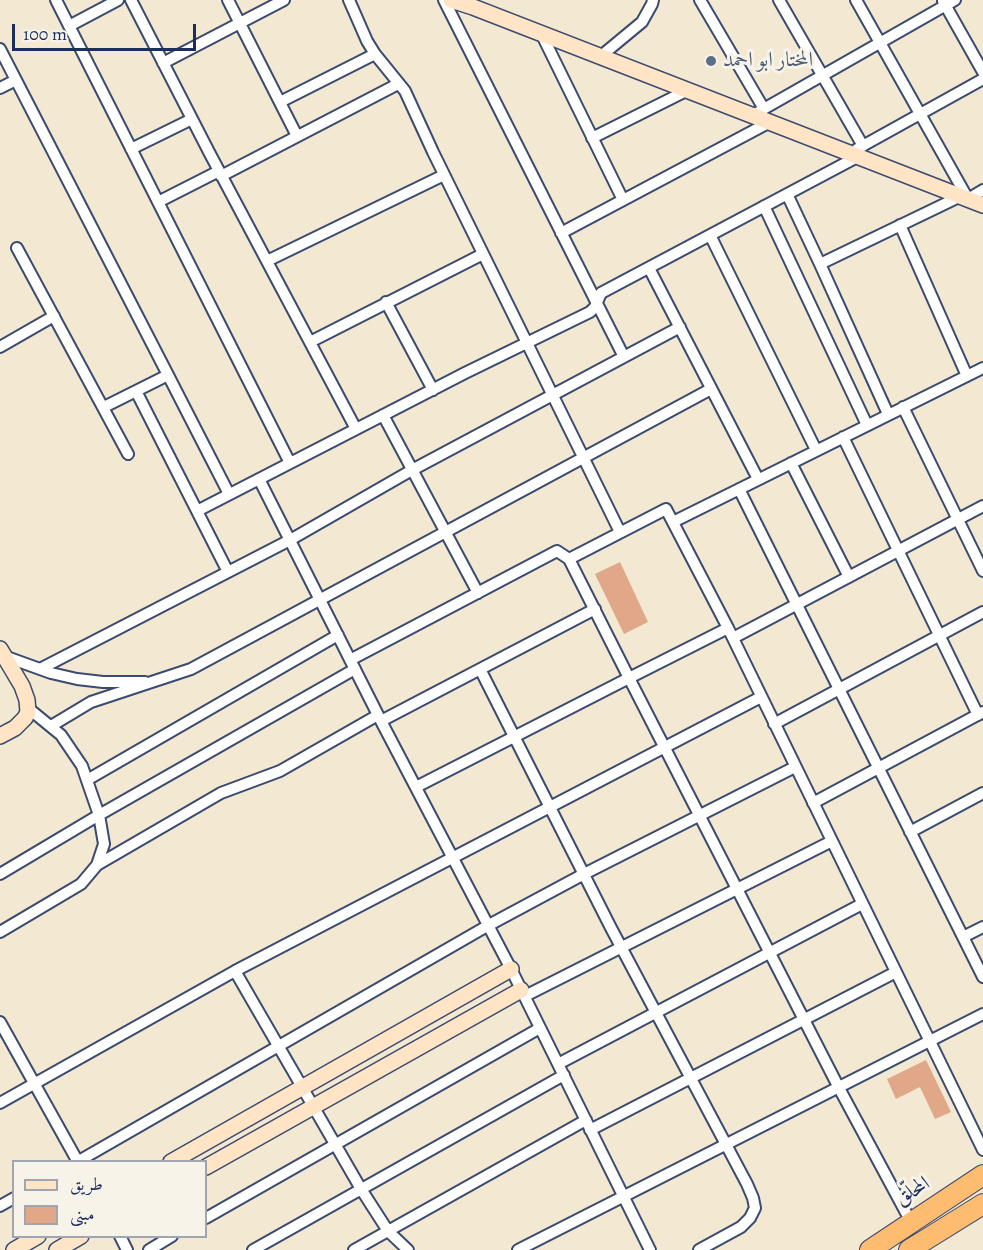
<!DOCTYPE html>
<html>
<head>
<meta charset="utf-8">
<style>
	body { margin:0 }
	#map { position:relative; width:983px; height:1250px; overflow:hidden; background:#f3e8d2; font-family:Alegreya,Amiri,serif }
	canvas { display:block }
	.legend { position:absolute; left:12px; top:1160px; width:195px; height:78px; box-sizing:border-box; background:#f7f3e8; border:2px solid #9fa5b1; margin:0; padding:8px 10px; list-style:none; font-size:18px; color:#1b2f5e }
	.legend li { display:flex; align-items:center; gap:12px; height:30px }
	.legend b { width:30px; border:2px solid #9fa5b1 }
	.scale { position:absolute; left:12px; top:24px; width:184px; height:27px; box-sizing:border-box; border:3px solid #1b2f5e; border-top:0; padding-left:8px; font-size:18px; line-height:21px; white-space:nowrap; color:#1b2f5e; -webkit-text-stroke:4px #f7f3e8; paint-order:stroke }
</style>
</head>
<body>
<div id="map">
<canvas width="983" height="1250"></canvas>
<ul class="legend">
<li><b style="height:8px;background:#ffe4c6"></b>طريق</li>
<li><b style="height:16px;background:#e0a788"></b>مبنى</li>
</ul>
<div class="scale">100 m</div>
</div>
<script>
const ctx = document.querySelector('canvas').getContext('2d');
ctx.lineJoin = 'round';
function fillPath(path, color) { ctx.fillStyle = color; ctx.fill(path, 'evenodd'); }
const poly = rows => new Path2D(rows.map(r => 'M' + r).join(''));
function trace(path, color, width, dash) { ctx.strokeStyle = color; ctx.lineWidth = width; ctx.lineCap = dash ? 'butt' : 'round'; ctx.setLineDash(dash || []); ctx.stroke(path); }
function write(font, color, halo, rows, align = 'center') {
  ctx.font = font + ' Alegreya,Amiri,serif'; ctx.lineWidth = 6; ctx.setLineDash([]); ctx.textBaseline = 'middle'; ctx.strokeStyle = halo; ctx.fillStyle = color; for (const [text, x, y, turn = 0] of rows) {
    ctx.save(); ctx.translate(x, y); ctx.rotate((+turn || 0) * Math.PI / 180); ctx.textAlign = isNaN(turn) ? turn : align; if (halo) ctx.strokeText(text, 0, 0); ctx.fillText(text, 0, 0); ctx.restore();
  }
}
const building = poly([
	[620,562,648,622,624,634,595,574],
	[926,1060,951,1112,935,1119,920,1087,896,1099,887,1079]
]);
const street = poly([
	[56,0,290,463],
	[131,0,209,152,356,429],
	[228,0,297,136],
	[349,0,367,41,375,54,405,91,433,152,620,532],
	[444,0,624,357],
	[700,0,764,109],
	[779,0,863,146],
	[856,0,968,199,983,190],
	[943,1,983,72],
	[69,26,118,0],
	[541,33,623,200],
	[0,49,168,375],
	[601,56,642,22,652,4,653,0],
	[163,63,284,0],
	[0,88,16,80],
	[280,102,375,54],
	[753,115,955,0],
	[592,138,688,90],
	[131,149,192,119],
	[857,149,983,79],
	[221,176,398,84],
	[787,194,820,264,888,414],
	[158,202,219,171],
	[764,206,867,425],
	[900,225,967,376],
	[561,233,770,122],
	[710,235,816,450],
	[17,248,128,454],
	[267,261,444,175],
	[820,264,961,196],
	[649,268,758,479],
	[386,302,433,390],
	[310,342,483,254],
	[0,347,54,316],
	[136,391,228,572],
	[104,407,168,375,229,494],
	[903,407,983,571],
	[383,415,478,593],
	[843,437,978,715],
	[791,463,849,577],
	[259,479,381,721,511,969,650,1250],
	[739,489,983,977],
	[666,509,728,628,629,678,569,559,666,509],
	[197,511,465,373,590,312,595,307,601,293,859,156],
	[673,522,983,368],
	[728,628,983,1150],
	[733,638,983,506],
	[4,656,51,673,77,679,103,682,145,682],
	[350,660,557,551,569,559],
	[40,669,290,540,412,470,680,327],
	[481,671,611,928,747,1184,753,1198,755,1208,750,1218,741,1227,699,1250],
	[381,721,595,609],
	[774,724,983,612],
	[51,726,91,702,191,669,711,389],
	[87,780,338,635],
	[416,787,629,678,839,1088,911,1222],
	[813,803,983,712],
	[910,832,983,793],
	[97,865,221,793,280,771,378,715],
	[0,874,99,815,355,669],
	[0,932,81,884,97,865,104,844,99,815,82,766,61,735,28,708],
	[963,937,983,927],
	[235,971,361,1189,388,1231,408,1250],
	[525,996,832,841],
	[0,1022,78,1162],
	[558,1064,862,904],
	[0,1103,235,971,761,697],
	[590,1130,896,972],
	[77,1162,489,925,584,874,795,767],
	[0,1206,14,1198],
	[206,1218,540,1028],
	[120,1236,127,1250],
	[149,1250,172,1236],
	[253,1250,564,1075],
	[354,1250,586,1120],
	[518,1250,983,1014]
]);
const secondary = poly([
	[451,0,473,7,983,205],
	[0,649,22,686,27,700,28,712,25,718,15,728,0,736],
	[171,1162,511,969],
	[206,1167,521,990],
	[14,1250,38,1236],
	[57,1250,81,1236]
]);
const highway = poly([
	[870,1250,983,1175],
	[909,1250,983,1204]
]);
const markers = [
	[711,61,6,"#5c6f8a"]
];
const serviceNames = [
	["المختار ابو احمد",723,61]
];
const streetNames = [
	["المحلّق",913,1192,-33]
];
fillPath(building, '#e0a788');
trace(street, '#3b4b6f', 14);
trace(secondary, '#3b4b6f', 18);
trace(highway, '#3b4b6f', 22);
trace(street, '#fff', 10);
trace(secondary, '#ffe4c6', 15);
trace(highway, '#febc70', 20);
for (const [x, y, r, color] of markers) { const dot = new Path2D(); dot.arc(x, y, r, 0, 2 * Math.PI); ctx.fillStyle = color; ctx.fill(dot); trace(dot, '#f7f3e8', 2); }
write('21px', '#4e5e75', '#f7f3e8', serviceNames, 'left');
write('21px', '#1b2f5e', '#f7f3e8', streetNames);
</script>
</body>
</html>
